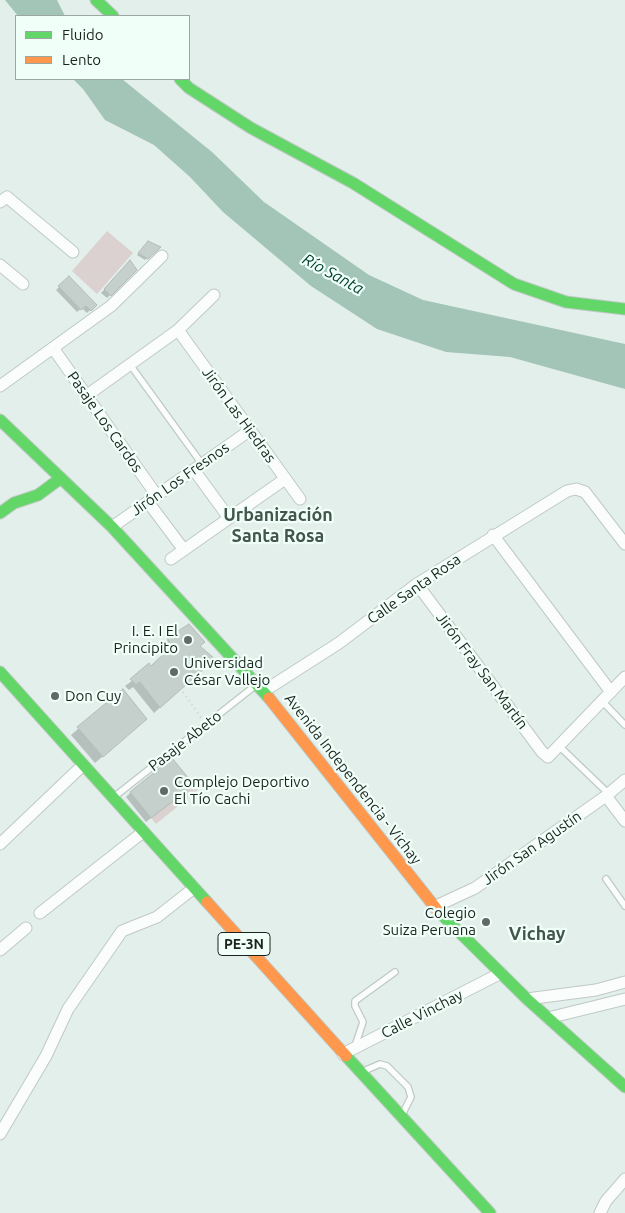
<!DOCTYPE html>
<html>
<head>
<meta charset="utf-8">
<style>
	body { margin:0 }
	#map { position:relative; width:625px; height:1213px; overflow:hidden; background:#e3efea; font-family:Ubuntu,sans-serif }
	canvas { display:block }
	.legend { position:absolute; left:15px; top:15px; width:175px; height:65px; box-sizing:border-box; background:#f1fff9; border:1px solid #9ba7a2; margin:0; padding:6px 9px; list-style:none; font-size:15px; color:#1b2320 }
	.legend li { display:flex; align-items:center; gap:10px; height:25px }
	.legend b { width:25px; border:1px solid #9ba7a2 }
</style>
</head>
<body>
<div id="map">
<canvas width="625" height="1213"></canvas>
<ul class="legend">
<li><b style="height:6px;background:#63d668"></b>Fluido</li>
<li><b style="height:6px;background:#ff974d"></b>Lento</li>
</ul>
</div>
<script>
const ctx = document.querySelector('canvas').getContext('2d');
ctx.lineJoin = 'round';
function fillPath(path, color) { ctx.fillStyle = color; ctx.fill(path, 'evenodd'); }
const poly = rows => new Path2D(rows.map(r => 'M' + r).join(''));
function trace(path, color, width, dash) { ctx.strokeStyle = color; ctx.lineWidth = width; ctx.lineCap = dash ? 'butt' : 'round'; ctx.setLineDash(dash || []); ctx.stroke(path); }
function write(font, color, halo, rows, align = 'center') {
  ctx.font = font + ' Ubuntu,sans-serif'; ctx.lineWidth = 4.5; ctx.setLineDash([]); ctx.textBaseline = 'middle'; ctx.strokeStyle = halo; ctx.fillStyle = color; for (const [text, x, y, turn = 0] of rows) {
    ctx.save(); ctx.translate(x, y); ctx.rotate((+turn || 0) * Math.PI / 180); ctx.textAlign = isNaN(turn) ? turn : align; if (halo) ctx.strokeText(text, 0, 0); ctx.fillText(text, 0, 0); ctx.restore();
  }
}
const green = poly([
	[107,231,133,253,97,294,72,271],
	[172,758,198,790,156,824,130,792]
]);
const water = poly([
	[5,0,57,0,65,16,18,16],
	[73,79,122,79,212,152,264,202,369,275,423,300,625,344,625,389,510,357,446,352,377,329,311,286,223,212,190,177,154,145,105,120,83,89]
]);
const shadow = poly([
	[148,243,157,249,145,260,137,255],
	[130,262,135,270,107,298,101,293],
	[69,277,95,305,87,313,82,308,77,312,56,290],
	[168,639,199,646,207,665,154,713,133,687,129,690,125,686,151,667,167,652,162,645],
	[122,691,146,719,95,763,71,735],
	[188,789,146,822,126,797,130,793]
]);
const building = poly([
	[148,241,161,247,148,259,138,253,148,241],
	[130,260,137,270,111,296,104,289,130,260],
	[69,276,97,305,91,311,86,306,81,310,58,286,69,276],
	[189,624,205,642,200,646,215,659,160,708,140,682,136,685,130,679,149,663,151,666,172,646,167,638,189,624],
	[123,689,147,719,103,757,77,727,123,689],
	[172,758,194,785,151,818,130,792,172,758]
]);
const path = poly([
	[183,692,202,719]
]);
const lane = poly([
	[131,366,202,464],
	[602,701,625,725],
	[559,746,609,794],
	[114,797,256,685],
	[606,879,625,906],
	[355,1046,363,1022,355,1006,355,1001,395,972],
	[366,1070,380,1064,387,1066,408,1087,411,1097,403,1113]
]);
const street = poly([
	[0,202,7,197,73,252],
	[0,265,23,284],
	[178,330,300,499],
	[53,348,157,496],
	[0,386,111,306,162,256],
	[86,396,178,330,214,295],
	[194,470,229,518],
	[148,502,184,550],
	[112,527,249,431],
	[493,535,611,692],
	[171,559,285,479],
	[417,584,542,752,548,757,625,677],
	[264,691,339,643,417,584,567,491,576,489,585,492,625,544],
	[606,796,625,821],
	[0,844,82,766],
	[434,907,475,888,606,796,625,780],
	[40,913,143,832],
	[0,950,26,928],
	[527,999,596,990,625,982],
	[548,1018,625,999],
	[343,1054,501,973],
	[0,1134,46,1056,68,1009,122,931,157,917,194,888],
	[600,1213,606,1201,625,1179]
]);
const fast = poly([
	[96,0,113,16],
	[180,79,189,88,251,128,353,183,514,284,566,302,625,309],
	[0,420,112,527,269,698],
	[0,513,14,503,38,495,61,478],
	[0,672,207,902],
	[438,911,527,999,625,1087],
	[346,1056,490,1213]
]);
const slow = poly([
	[269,698,438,911],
	[207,902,346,1056]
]);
const markers = [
	[188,640,5,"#616a67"],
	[174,672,5,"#616a67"],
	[55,696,5,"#616a67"],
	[164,791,5,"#616a67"],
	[486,922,5,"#616a67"]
];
const shields = [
	[244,944,52]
];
const shieldNames = [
	["PE-3N",244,944]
];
const streetNames = [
	["Jirón Las Hiedras",239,415,54],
	["Pasaje Los Cardos",105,422,55],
	["Jirón Los Fresnos",180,479,-35],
	["Calle Santa Rosa",414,589,-35],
	["Jirón Fray San Martín",482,671,53],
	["Pasaje Abeto",185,741,-38],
	["Avenida Independencia - Vichay",353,779,52],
	["Jirón San Agustín",532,848,-35],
	["Calle Vinchay",422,1014,-27]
];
const poiNames = [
	["I. E. I El",178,631,"right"],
	["Principito",178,648,"right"],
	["Universidad",184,663],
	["César Vallejo",184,680],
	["Don Cuy",65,696],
	["Complejo Deportivo",174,782],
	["El Tío Cachi",174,799],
	["Colegio",476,913,"right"],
	["Suiza Peruana",476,930,"right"]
];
const waterNames = [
	["Río Santa",333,274,29]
];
const quarterNames = [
	["Urbanización",278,515],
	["Santa Rosa",278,536],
	["Vichay",537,934]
];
fillPath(green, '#dbd1d0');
fillPath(water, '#a2c5b8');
fillPath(shadow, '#0003');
fillPath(building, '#c5cfcb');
trace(building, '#b3bcb8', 1);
trace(lane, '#bfc9c5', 8);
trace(street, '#bfc9c5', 13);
trace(fast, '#bfc9c5', 13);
trace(slow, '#bfc9c5', 13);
trace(path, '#ced0d0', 2, [1, 4]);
trace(lane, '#fbfdfc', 5.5);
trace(street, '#fbfdfc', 11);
trace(fast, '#63d668', 11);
trace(slow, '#ff974d', 11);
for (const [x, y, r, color] of markers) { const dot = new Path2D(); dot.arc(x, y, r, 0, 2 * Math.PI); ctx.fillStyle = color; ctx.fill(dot); trace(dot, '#f1fff9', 2); }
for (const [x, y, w] of shields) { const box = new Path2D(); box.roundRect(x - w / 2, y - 11.5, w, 23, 4); ctx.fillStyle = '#f1fff9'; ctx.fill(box); trace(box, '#1b2320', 1); }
write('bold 14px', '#1b2320', null, shieldNames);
write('15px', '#1b2320', '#f1fff9', streetNames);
write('15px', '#1b2320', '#f1fff9', poiNames, 'left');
write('italic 16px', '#004030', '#f1fff9', waterNames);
write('bold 18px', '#43564e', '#f1fff9', quarterNames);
</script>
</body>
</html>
